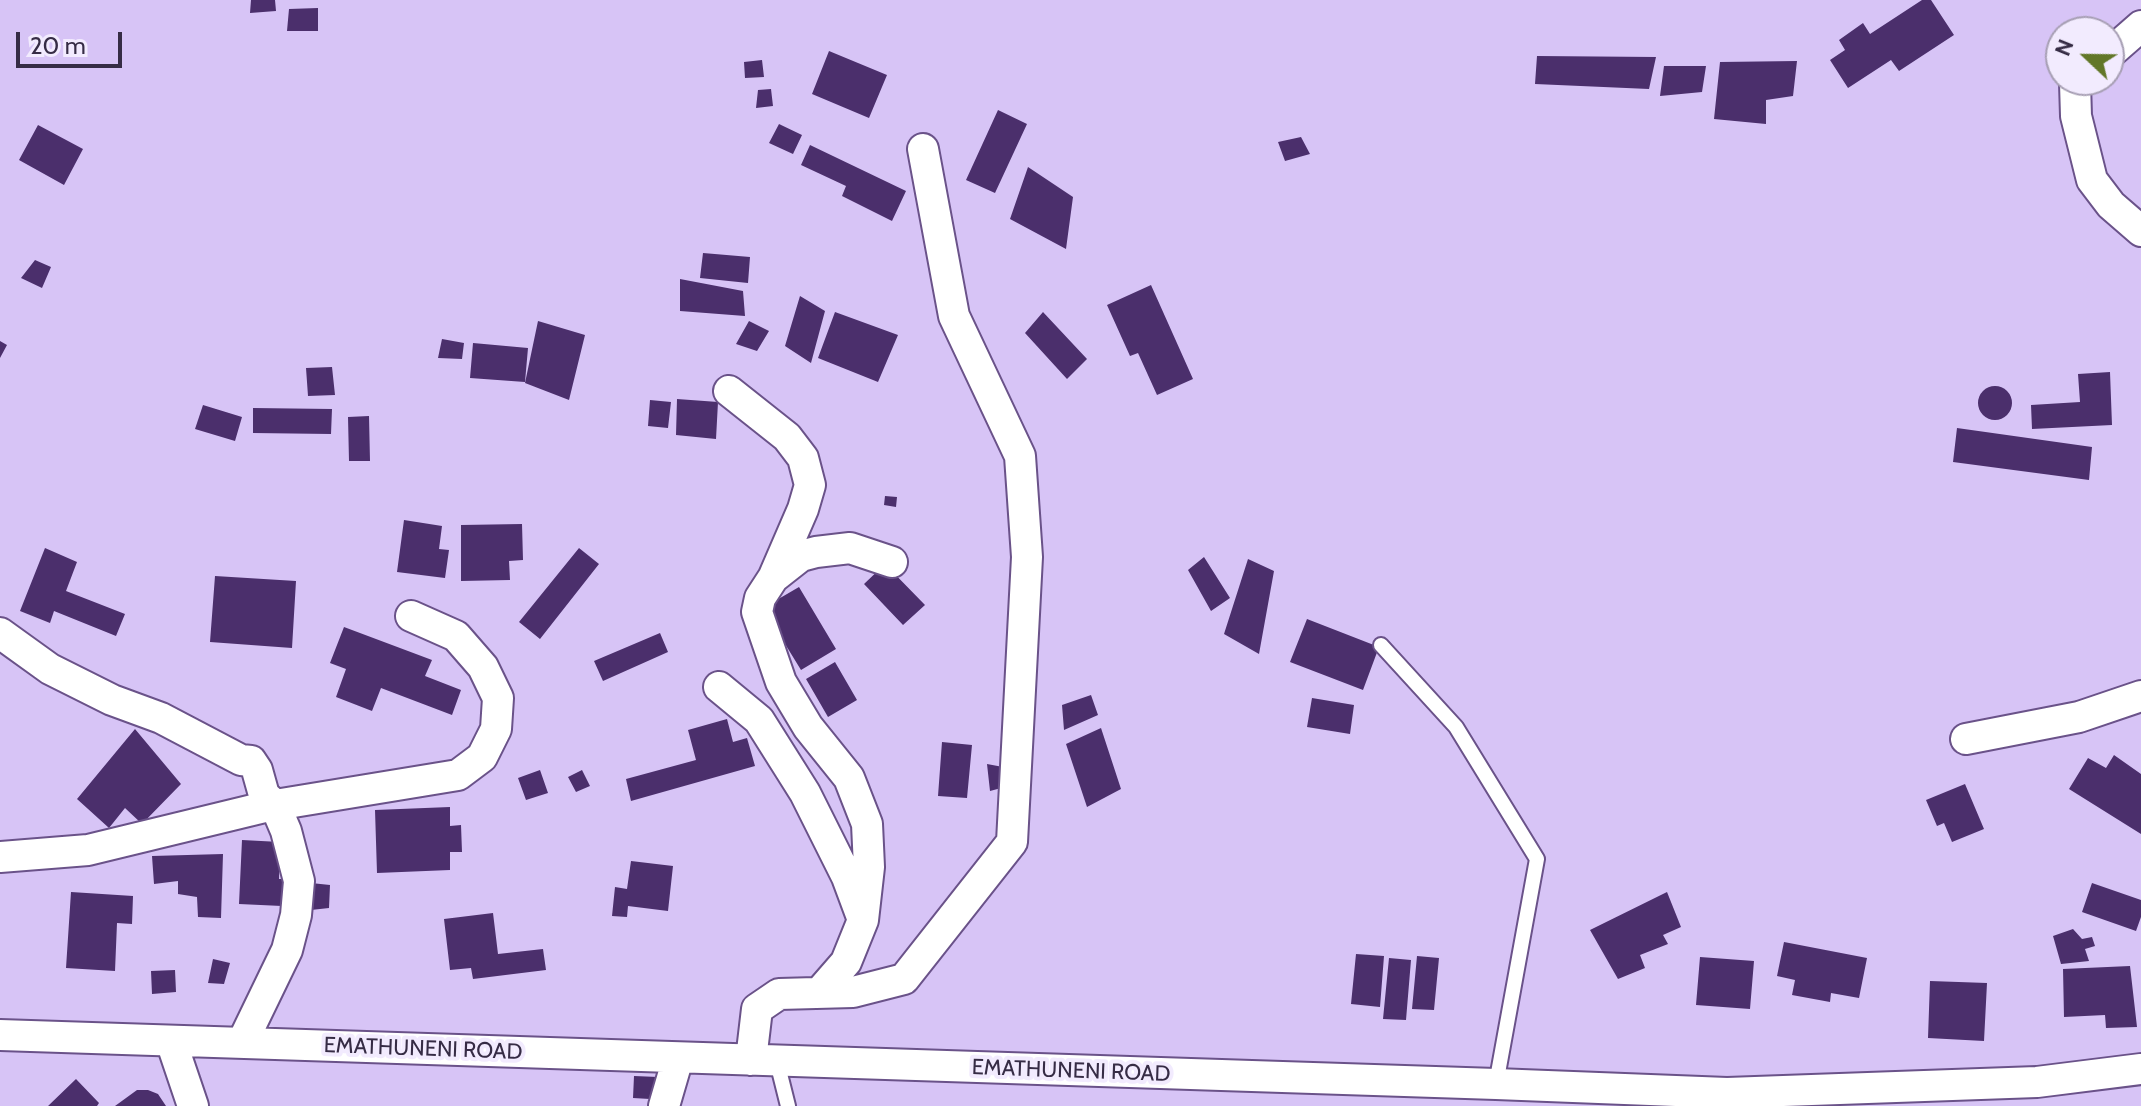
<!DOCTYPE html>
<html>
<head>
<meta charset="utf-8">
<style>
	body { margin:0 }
	#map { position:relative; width:2141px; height:1106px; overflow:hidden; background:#d7c4f6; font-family:Cabin,sans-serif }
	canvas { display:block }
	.north { position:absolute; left:2045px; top:16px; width:80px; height:80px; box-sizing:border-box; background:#f2ebfe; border:2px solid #a79fb4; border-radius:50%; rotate:292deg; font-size:22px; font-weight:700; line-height:32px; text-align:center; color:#362c45 }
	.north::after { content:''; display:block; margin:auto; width:28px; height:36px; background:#627728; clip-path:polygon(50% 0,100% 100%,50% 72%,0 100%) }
	.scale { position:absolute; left:16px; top:32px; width:106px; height:36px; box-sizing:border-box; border:4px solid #362c45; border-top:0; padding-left:10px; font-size:24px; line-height:28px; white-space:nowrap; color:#362c45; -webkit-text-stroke:6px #f2ebfe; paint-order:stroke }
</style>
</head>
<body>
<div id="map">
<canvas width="2141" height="1106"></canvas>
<div class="north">N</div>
<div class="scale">20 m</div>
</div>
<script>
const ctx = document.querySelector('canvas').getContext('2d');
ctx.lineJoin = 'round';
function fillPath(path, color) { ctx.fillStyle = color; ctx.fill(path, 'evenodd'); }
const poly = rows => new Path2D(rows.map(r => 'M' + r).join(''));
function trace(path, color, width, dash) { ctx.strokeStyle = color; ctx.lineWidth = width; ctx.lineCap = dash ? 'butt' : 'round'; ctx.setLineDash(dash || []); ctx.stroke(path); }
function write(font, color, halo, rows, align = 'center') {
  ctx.font = font + ' Cabin,sans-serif'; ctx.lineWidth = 8; ctx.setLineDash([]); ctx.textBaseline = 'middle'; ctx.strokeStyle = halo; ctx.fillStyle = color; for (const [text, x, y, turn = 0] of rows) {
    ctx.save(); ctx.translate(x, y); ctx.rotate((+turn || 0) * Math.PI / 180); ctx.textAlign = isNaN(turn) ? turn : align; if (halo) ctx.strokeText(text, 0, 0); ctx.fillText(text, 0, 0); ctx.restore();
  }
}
const building = poly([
	[251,0,275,0,276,11,250,13],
	[1922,0,1931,0,1954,35,1899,71,1891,60,1848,88,1830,60,1845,50,1839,40,1863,23,1870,34],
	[318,8,318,31,287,31,289,9],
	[829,51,887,75,869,118,812,94],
	[1537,56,1656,57,1649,89,1535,84],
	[762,60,764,77,745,78,744,62],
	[1797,61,1793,96,1766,100,1766,124,1714,119,1720,62],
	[1664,66,1706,66,1702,92,1660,96],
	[771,89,773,106,756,108,758,90],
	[998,110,1027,124,995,193,966,180],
	[779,124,802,135,793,154,769,143],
	[38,125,83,149,64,185,19,160],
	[1301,137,1310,154,1285,161,1278,142],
	[810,145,906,191,892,221,842,196,846,186,801,165],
	[1028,167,1073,197,1066,249,1010,219],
	[703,253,750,257,748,283,700,278],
	[35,260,51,267,42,288,21,278],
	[680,279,743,291,745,316,680,311],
	[1151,285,1193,379,1157,395,1138,353,1130,356,1107,305],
	[800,296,825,311,811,363,785,346],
	[835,312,898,335,878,382,818,358],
	[1043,312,1087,359,1067,379,1025,333],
	[538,321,585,335,569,400,525,383],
	[749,321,769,331,757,351,736,344],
	[442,339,464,343,462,359,438,358],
	[0,341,7,345,0,358],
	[473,343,528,348,525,382,470,378],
	[332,367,335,395,308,396,306,368],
	[2110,372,2112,425,2032,429,2031,405,2080,402,2078,374],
	'1978 403a17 17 0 1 1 34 0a17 17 0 1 1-34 0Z',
	[677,399,718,402,716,439,676,435],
	[650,400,671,402,668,428,648,426],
	[203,405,242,417,235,441,195,429],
	[253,408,332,409,331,434,253,433],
	[369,416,370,461,349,461,348,417],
	[1957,428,2092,447,2089,480,1953,462],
	[885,496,897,497,896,507,884,505],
	[404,520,442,526,439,549,449,550,445,578,397,572],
	[522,524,523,560,509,561,510,580,461,581,461,525],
	[45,548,77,562,66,591,125,614,116,636,54,611,50,623,20,611],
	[579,548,599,564,540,639,519,622],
	[1204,557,1230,598,1211,611,1188,570],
	[1248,559,1274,571,1259,654,1224,634],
	[885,564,925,605,903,625,864,584],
	[215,576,296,581,292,648,210,642],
	[799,587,836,649,801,670,763,608],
	[1307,619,1379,647,1363,690,1290,662],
	[344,627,432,660,425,676,461,690,452,715,381,688,372,711,336,697,346,669,330,663],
	[660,633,668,652,603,681,594,661],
	[835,662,857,700,828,717,806,679],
	[1091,695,1098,715,1064,730,1062,705],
	[1312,698,1354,705,1350,734,1307,727],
	[727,719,733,742,747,738,755,766,631,801,626,779,696,760,688,730],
	[1101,728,1121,789,1087,807,1066,744],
	[135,729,181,784,142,824,125,808,109,828,77,799],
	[942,742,972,745,967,798,938,796],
	[2114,755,2141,774,2141,834,2069,789,2088,758,2106,768],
	[987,764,1003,767,1005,787,990,791],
	[540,770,548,793,526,800,518,778],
	[582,770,590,786,576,792,568,777],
	[1965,784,1984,829,1952,842,1944,823,1937,826,1926,800],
	[450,807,450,826,461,825,462,852,450,852,450,870,377,873,375,810],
	[242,840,280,842,279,879,284,879,282,906,239,904],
	[223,854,221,918,198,917,197,897,178,894,178,881,154,884,152,856],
	[631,861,673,866,668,911,628,906,627,917,612,916,615,887,627,889],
	[311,883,330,885,329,908,311,910],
	[2092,883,2141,900,2141,917,2136,931,2082,912],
	[71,892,133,896,132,924,117,923,115,971,66,968],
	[1667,892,1681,927,1663,935,1668,944,1640,955,1645,968,1618,979,1590,930],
	[493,913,498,954,543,949,546,970,473,979,471,968,450,970,444,919],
	[2073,929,2082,939,2092,937,2095,946,2085,949,2089,961,2061,964,2053,936],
	[1784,942,1867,958,1859,998,1831,993,1830,1002,1792,995,1795,980,1777,976],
	[1356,954,1384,956,1380,1007,1351,1004],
	[1417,956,1439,958,1434,1010,1412,1009],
	[1700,957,1754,961,1750,1009,1696,1005],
	[1389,958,1411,960,1406,1020,1383,1019],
	[213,959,230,963,224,984,208,983],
	[2130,966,2137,1027,2106,1028,2105,1015,2064,1017,2063,969],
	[175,970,176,992,152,994,151,971],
	[1930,981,1987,983,1984,1041,1928,1038],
	[634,1076,658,1077,650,1099,633,1098],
	[76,1079,99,1103,97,1106,48,1106],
	[137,1090,148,1090,158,1094,166,1106,115,1106]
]);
const lane = poly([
	[1381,645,1456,727,1537,859,1496,1084],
	[777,1062,788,1106]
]);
const street = poly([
	[2109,54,2141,26],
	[2079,80,2075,83,2076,116,2092,180,2111,205,2141,231],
	[729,391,787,437,803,458,810,485,803,509,774,576],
	[0,633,50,669,112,700,161,718,241,760,251,761,257,770,264,795,275,805,286,831,299,881,296,915,287,950,242,1043],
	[719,687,759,720,805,793,847,877,863,920,846,962,819,993],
	[1966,739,2079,717,2141,696],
	[0,857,88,850,269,806,458,775,482,757,496,729,498,698,483,667,456,636,411,616],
	[863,920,869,867,867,824,849,778,808,727,781,682,757,612,760,598,773,578,801,556,816,552,850,548,892,562],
	[0,1035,1496,1084,1727,1093,2037,1082,2141,1069],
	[171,1041,193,1106],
	[751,1060,757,1009,779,994,853,992,904,979,1012,842,1027,557,1020,456,954,316,923,149],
	[664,1106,678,1058]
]);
const streetNames = [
	["EMATHUNENI ROAD",423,1049,2],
	["EMATHUNENI ROAD",1071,1071,2]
];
fillPath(building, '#4b2f6c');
trace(lane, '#6a5289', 18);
trace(street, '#6a5289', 34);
trace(lane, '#fff', 14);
trace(street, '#fff', 30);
write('22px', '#362c45', '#f2ebfe', streetNames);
</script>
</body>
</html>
